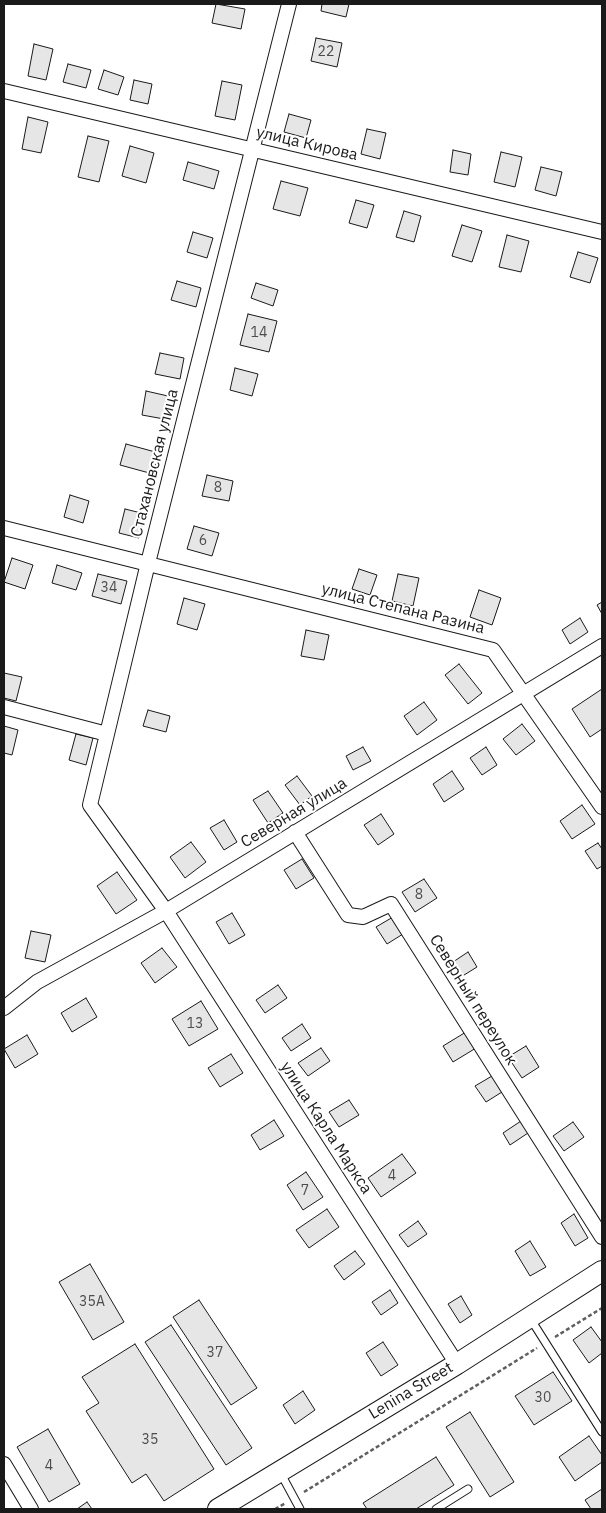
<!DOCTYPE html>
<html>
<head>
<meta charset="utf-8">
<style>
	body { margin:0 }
	#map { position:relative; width:606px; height:1513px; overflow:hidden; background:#fff; font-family:"IBM Plex Sans",sans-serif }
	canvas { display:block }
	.frame { position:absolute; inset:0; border:5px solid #1a1a1a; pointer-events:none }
</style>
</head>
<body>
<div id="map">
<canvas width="606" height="1513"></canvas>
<div class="frame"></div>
</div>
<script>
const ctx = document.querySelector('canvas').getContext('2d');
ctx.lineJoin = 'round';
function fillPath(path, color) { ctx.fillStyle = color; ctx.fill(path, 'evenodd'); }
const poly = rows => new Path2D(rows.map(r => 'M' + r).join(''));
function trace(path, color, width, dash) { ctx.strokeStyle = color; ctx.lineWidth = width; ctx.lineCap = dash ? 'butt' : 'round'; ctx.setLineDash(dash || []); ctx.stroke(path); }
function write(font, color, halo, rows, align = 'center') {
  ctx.font = font + ' "IBM Plex Sans",sans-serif'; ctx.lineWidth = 4; ctx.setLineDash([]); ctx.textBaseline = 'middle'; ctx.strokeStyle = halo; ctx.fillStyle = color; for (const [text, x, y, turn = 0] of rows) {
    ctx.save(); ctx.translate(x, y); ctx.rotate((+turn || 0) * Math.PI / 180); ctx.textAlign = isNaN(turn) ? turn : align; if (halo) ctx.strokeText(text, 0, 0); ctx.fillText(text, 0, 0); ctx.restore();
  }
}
const building = poly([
	[216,4,245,9,241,29,212,23,216,4],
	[322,4,349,4,346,17,321,11,322,4],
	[316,38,342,43,337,67,311,61,316,38],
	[34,44,53,49,46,80,28,76,34,44],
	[68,64,91,70,86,88,63,82,68,64],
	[104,70,124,77,118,95,98,89,104,70],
	[134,80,152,84,148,104,130,100,134,80],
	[222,81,242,85,235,120,215,116,222,81],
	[289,114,311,120,306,138,284,132,289,114],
	[28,117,48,122,41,153,22,149,28,117],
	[367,129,386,133,380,159,361,154,367,129],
	[88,136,109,141,99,182,78,177,88,136],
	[130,146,154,153,146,183,122,176,130,146],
	[453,150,471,154,468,175,450,172,453,150],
	[501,152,522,157,515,187,494,182,501,152],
	[188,162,219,171,214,189,183,180,188,162],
	[541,167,562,172,556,196,535,190,541,167],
	[281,181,308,188,300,216,273,209,281,181],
	[356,200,374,205,367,228,349,223,356,200],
	[404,211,421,216,414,242,396,237,404,211],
	[462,225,482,231,472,262,452,256,462,225],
	[193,232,213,238,207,258,187,252,193,232],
	[507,235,529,241,521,272,499,267,507,235],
	[578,252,598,258,590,283,570,277,578,252],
	[177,281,201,288,196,307,171,300,177,281],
	[256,283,278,290,273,306,251,298,256,283],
	[248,314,277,321,269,352,240,345,248,314],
	[160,353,184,358,180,379,155,374,160,353],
	[235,368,258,374,252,396,230,390,235,368],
	[146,391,168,396,164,419,142,415,146,391],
	[126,444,159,453,153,474,120,465,126,444],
	[207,475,233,481,229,501,202,496,207,475],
	[70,495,89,501,83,523,64,517,70,495],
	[125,509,145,514,139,538,119,533,125,509],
	[194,526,219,533,212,556,187,549,194,526],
	[12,558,33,565,25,589,4,582,12,558],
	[57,565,82,573,76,590,52,583,57,565],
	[359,569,377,575,370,595,352,589,359,569],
	[98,574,127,581,121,604,92,596,98,574],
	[398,574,419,578,413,606,392,601,398,574],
	[479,590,501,598,492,625,470,617,479,590],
	[184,598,205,604,197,630,177,624,184,598],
	[602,602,602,614,597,605,602,602],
	[580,618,588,632,570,644,562,630,580,618],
	[306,630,329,635,324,660,301,656,306,630],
	[459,664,482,693,468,704,445,675,459,664],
	[4,673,22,677,16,701,4,698,4,673],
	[602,689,602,729,590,737,572,709,602,689],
	[424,702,437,720,417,735,404,716,424,702],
	[148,710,170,716,166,732,143,726,148,710],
	[522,724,535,741,516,755,503,739,522,724],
	[4,726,18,730,12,755,4,753,4,726],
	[76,734,93,738,86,765,69,760,76,734],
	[363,747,371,761,353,770,346,756,363,747],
	[486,747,497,765,482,775,470,758,486,747],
	[452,771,464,789,444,802,433,784,452,771],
	[297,776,312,796,300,805,285,785,297,776],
	[268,791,283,813,268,823,253,800,268,791],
	[582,805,595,824,572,839,560,821,582,805],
	[381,814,394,834,378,845,364,825,381,814],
	[224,820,237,842,224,850,210,828,224,820],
	[191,842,206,862,185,878,170,857,191,842],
	[598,843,602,849,602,866,597,869,585,851,598,843],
	[302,859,314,878,296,889,284,870,302,859],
	[117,872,137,900,116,914,97,886,117,872],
	[424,879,437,898,415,912,402,892,424,879],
	[232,913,245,935,229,944,216,922,232,913],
	[393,917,403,934,387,944,376,927,393,917],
	[31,931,51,935,45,962,25,958,31,931],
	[162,948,177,967,155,983,141,963,162,948],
	[468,952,477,967,456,980,447,966,468,952],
	[278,985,287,998,265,1013,256,1000,278,985],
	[86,998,97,1017,72,1032,61,1013,86,998],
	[201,1001,218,1029,189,1046,172,1019,201,1001],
	[302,1024,311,1038,291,1051,282,1038,302,1024],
	[466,1032,476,1048,453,1062,443,1046,466,1032],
	[27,1035,38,1054,15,1068,4,1049,27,1035],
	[526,1046,539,1067,522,1078,508,1057,526,1046],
	[321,1048,330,1061,308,1076,298,1063,321,1048],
	[231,1054,243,1073,220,1087,208,1068,231,1054],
	[492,1076,502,1092,486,1102,475,1086,492,1076],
	[349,1100,359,1115,339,1127,329,1112,349,1100],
	[274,1120,284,1136,260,1150,251,1135,274,1120],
	[521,1121,528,1133,510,1145,503,1133,521,1121],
	[573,1122,584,1137,564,1151,553,1136,573,1122],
	[402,1154,416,1173,381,1197,368,1178,402,1154],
	[306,1172,323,1197,303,1210,287,1185,306,1172],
	[327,1209,339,1227,309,1248,296,1230,327,1209],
	[574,1214,588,1238,575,1246,561,1223,574,1214],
	[418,1221,427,1234,408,1247,399,1235,418,1221],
	[530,1241,546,1267,530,1276,515,1251,530,1241],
	[355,1251,365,1264,344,1280,334,1266,355,1251],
	[90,1264,124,1322,93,1340,59,1282,90,1264],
	[390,1290,398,1303,381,1315,372,1302,390,1290],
	[461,1296,472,1315,460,1323,448,1304,461,1296],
	[199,1300,257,1388,231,1405,173,1317,199,1300],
	[171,1325,252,1448,226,1465,145,1342,171,1325],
	[591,1327,602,1342,602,1353,589,1363,573,1340,591,1327],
	[383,1342,398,1365,381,1376,366,1353,383,1342],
	[135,1344,214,1469,164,1501,146,1474,132,1483,86,1411,99,1403,82,1377,135,1344],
	[553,1372,572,1401,534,1425,515,1396,553,1372],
	[303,1391,315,1410,295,1424,283,1405,303,1391],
	[470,1412,514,1482,490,1497,446,1427,470,1412],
	[48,1429,80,1484,49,1502,17,1447,48,1429],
	[589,1436,602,1455,602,1462,575,1481,559,1457,589,1436],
	[436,1457,454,1485,416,1509,367,1509,363,1503,436,1457],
	[602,1489,602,1509,591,1509,585,1500,602,1489],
	[87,1502,92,1509,77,1509,87,1502]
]);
const path = poly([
	[555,1337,602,1308],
	[304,1492,537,1348],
	[275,1509,286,1503]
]);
const service = poly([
	[530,1318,602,1432],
	[280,1472,300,1509],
	[436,1509,468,1489]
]);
const minor = poly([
	[289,4,148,563,90,805,166,911,457,1364],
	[4,91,602,232],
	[4,528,493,650,602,807],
	[4,707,107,734],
	[295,832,348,915,363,917,391,904,602,1237],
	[4,1008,37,982,166,911,602,646],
	[4,1464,31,1509]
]);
const secondary = poly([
	[218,1509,457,1364,602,1271]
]);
const numberNames = [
	["22",326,52],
	["14",259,333],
	["8",218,488],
	["6",203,541],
	["34",109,588],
	["8",419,895],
	["13",195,1024],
	["4",392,1176],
	["7",305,1191],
	["35А",92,1302],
	["37",215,1353],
	["30",543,1398],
	["35",150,1440],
	["4",49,1466]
];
const streetNames = [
	["улица Кирова",307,144,13],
	["Стахановская улица",155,463,-76],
	["улица Степана Разина",403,609,14],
	["Северная улица",294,813,-31],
	["Северный переулок",473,1000,58],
	["улица Карла Маркса",326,1128,57],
	["Lenina Street",411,1391,-31]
];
fillPath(building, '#e6e6e6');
trace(building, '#1a1a1a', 1);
trace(service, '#1a1a1a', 9);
trace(minor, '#1a1a1a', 16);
trace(secondary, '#1a1a1a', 22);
trace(path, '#5f5f5f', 2.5, [4, 2.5]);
trace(service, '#fff', 7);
trace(minor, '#fff', 14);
trace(secondary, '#fff', 20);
write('14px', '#4d4d4d', null, numberNames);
write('16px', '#1a1a1a', '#fff', streetNames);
</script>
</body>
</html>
